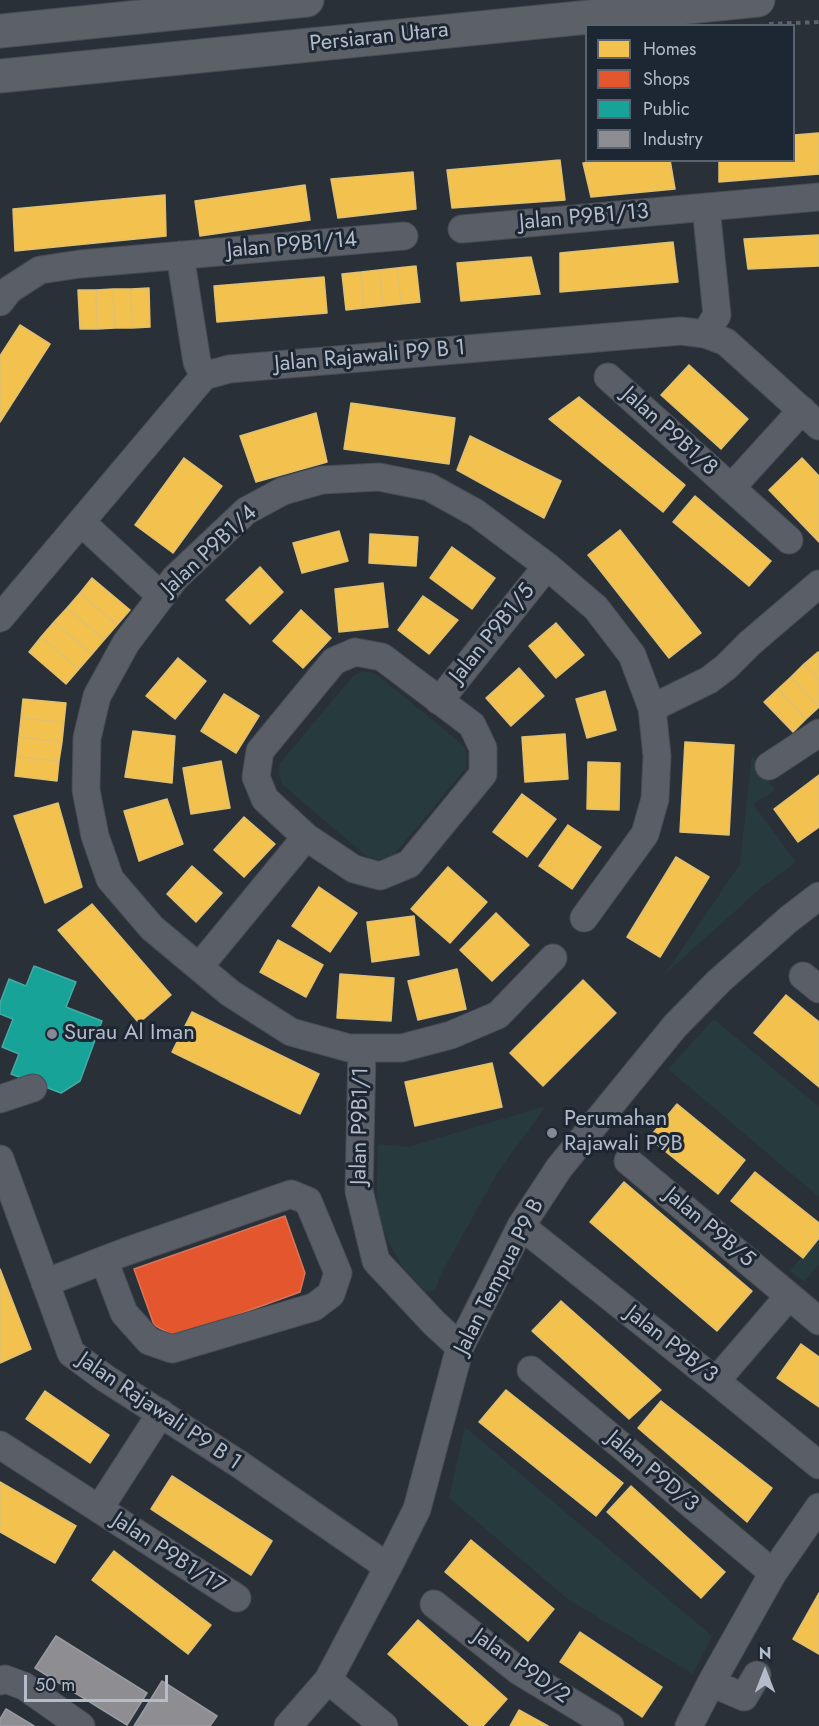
<!DOCTYPE html>
<html>
<head>
<meta charset="utf-8">
<style>
	body { margin:0 }
	#map { position:relative; width:819px; height:1726px; overflow:hidden; background:#2a3038; font-family:Jost,sans-serif }
	canvas { display:block }
	.legend { position:absolute; left:585px; top:24px; width:210px; height:138px; box-sizing:border-box; background:#1d2633; border:2px solid #59626f; margin:0; padding:8px 10px; list-style:none; font-size:18px; color:#b4bcc9 }
	.legend li { display:flex; align-items:center; gap:12px; height:30px }
	.legend b { width:30px; border:2px solid #59626f }
	.north { position:absolute; left:735px; top:1642px; width:60px; height:60px; -webkit-text-stroke:4px #1d2633; paint-order:stroke; rotate:0deg; font-size:16px; font-weight:700; line-height:24px; text-align:center; color:#b4bcc9 }
	.north::after { content:''; display:block; margin:auto; width:21px; height:27px; background:#b4bcc9; clip-path:polygon(50% 0,100% 100%,50% 72%,0 100%) }
	.scale { position:absolute; left:24px; top:1675px; width:144px; height:27px; box-sizing:border-box; border:3px solid #b4bcc9; border-top:0; padding-left:8px; font-size:18px; line-height:21px; white-space:nowrap; color:#b4bcc9; -webkit-text-stroke:4px #1d2633; paint-order:stroke }
</style>
</head>
<body>
<div id="map">
<canvas width="819" height="1726"></canvas>
<ul class="legend">
<li><b style="height:16px;background:#f2c14e"></b>Homes</li>
<li><b style="height:16px;background:#e4572e"></b>Shops</li>
<li><b style="height:16px;background:#17a398"></b>Public</li>
<li><b style="height:16px;background:#8d8d92"></b>Industry</li>
</ul>
<div class="north">N</div>
<div class="scale">50 m</div>
</div>
<script>
const ctx = document.querySelector('canvas').getContext('2d');
ctx.lineJoin = 'round';
function fillPath(path, color) { ctx.fillStyle = color; ctx.fill(path, 'evenodd'); }
const poly = rows => new Path2D(rows.map(r => 'M' + r).join(''));
function trace(path, color, width, dash) { ctx.strokeStyle = color; ctx.lineWidth = width; ctx.lineCap = dash ? 'butt' : 'round'; ctx.setLineDash(dash || []); ctx.stroke(path); }
function write(font, color, halo, rows, align = 'center') {
  ctx.font = font + ' Jost,sans-serif'; ctx.lineWidth = 6; ctx.setLineDash([]); ctx.textBaseline = 'middle'; ctx.strokeStyle = halo; ctx.fillStyle = color; for (const [text, x, y, turn = 0] of rows) {
    ctx.save(); ctx.translate(x, y); ctx.rotate((+turn || 0) * Math.PI / 180); ctx.textAlign = isNaN(turn) ? turn : align; if (halo) ctx.strokeText(text, 0, 0); ctx.fillText(text, 0, 0); ctx.restore();
  }
}
const green = poly([
	[364,671,375,673,464,746,467,757,466,768,392,857,381,859,370,859,282,784,279,774,280,763,354,675],
	[752,754,775,790,753,804,796,862,761,888,665,974,740,864],
	[714,1019,819,1107,819,1197,668,1069],
	[546,1106,498,1172,442,1272,435,1290,426,1292,403,1268,387,1239,376,1209,378,1144,408,1147],
	[819,1237,819,1264,804,1282,790,1271],
	[465,1427,712,1636,693,1674,569,1600,449,1498]
]);
const homes = poly([
	[819,133,819,174,719,182,719,160,794,160,794,135,819,133],
	[560,160,565,200,452,208,447,170,560,160],
	[610,160,670,160,675,189,591,197,583,163,610,160],
	[413,172,416,209,338,218,331,179,413,172],
	[305,185,310,220,200,236,195,201,305,185],
	[165,195,166,236,15,251,13,209,165,195],
	[819,235,819,266,748,269,744,239,819,235],
	[673,242,678,282,560,292,560,253,673,242],
	[531,257,540,294,461,301,457,263,531,257],
	[416,266,420,302,401,304,397,268,416,266],
	[397,268,401,304,383,306,379,270,397,268],
	[379,270,383,306,364,308,361,272,379,270],
	[361,272,364,308,346,310,342,274,361,272],
	[324,277,327,313,217,322,214,286,324,277],
	[149,288,150,327,132,328,131,289,149,288],
	[113,289,115,328,97,329,96,290,113,289],
	[113,289,131,289,132,328,115,328,113,289],
	[78,290,96,290,97,329,80,329,78,290],
	[20,325,50,344,0,422,0,356,20,325],
	[689,365,748,419,721,449,661,395,689,365],
	[579,397,685,485,663,512,549,419,579,397],
	[351,403,455,418,449,464,344,449,351,403],
	[316,413,327,462,256,482,240,436,316,413],
	[470,436,561,481,544,518,457,470,470,436],
	[184,458,222,486,173,553,135,525,184,458],
	[802,458,819,476,819,542,769,490,802,458],
	[695,496,771,561,749,586,673,522,695,496],
	[620,530,701,633,669,658,588,555,620,530],
	[339,531,348,561,302,573,293,543,339,531],
	[370,534,418,537,416,566,369,563,370,534],
	[452,547,495,578,472,609,430,578,452,547],
	[260,567,283,592,250,624,226,600,260,567],
	[92,578,130,610,117,625,80,593,92,578],
	[383,583,388,627,339,632,335,589,383,583],
	[80,593,117,625,104,640,67,608,80,593],
	[423,596,458,620,429,654,398,630,423,596],
	[67,608,104,640,92,654,54,622,67,608],
	[301,610,331,638,303,668,273,641,301,610],
	[54,622,92,654,79,669,41,637,54,622],
	[556,623,584,655,556,678,529,646,556,623],
	[41,637,79,669,66,684,29,652,41,637],
	[818,652,819,653,819,680,804,664,818,652],
	[178,658,206,681,175,719,146,696,178,658],
	[804,664,819,680,819,707,791,677,804,664],
	[519,668,544,696,511,726,486,698,519,668],
	[791,677,819,707,806,719,778,689,791,677],
	[778,689,806,719,793,732,764,702,778,689],
	[605,691,616,730,587,738,576,699,605,691],
	[224,694,259,716,236,753,201,731,224,694],
	[23,699,66,703,64,722,21,718,23,699],
	[21,718,64,722,62,742,19,737,21,718],
	[133,731,175,736,172,783,125,777,133,731],
	[565,734,568,779,525,782,522,737,565,734],
	[19,737,62,742,59,761,17,757,19,737],
	[685,742,734,745,729,835,680,832,685,742],
	[17,757,59,761,57,781,15,776,17,757],
	[221,761,230,808,191,814,183,768,221,761],
	[588,762,620,763,619,810,587,809,588,762],
	[819,775,819,827,798,842,774,809,819,775],
	[522,794,556,819,527,857,493,832,522,794],
	[167,799,183,844,139,861,124,811,167,799],
	[58,803,82,887,45,903,14,816,58,803],
	[244,817,275,844,244,877,214,850,244,817],
	[568,825,601,847,572,889,539,866,568,825],
	[676,857,709,877,660,957,627,937,676,857],
	[192,866,222,893,196,922,167,894,192,866],
	[448,867,487,902,450,943,411,909,448,867],
	[319,887,357,913,330,952,292,926,319,887],
	[92,904,171,995,139,1023,58,930,92,904],
	[496,913,529,945,492,981,460,950,496,913],
	[414,916,419,955,372,962,367,922,414,916],
	[278,940,323,965,306,997,260,972,278,940],
	[457,969,466,1009,418,1020,408,981,457,969],
	[340,974,394,978,391,1021,337,1018,340,974],
	[583,980,616,1013,543,1086,510,1053,583,980],
	[786,995,819,1022,819,1087,754,1033,786,995],
	[192,1012,319,1074,300,1114,172,1052,192,1012],
	[492,1063,502,1107,415,1126,405,1082,492,1063],
	[677,1104,745,1160,718,1194,649,1138,677,1104],
	[755,1172,819,1223,819,1238,803,1258,731,1201,755,1172],
	[624,1182,752,1291,717,1331,590,1222,624,1182],
	[0,1269,31,1349,0,1363,0,1269],
	[561,1301,661,1390,629,1419,532,1331,561,1301],
	[801,1344,819,1357,819,1407,777,1378,801,1344],
	[506,1390,623,1483,596,1516,479,1422,506,1390],
	[45,1391,109,1435,90,1463,26,1419,45,1391],
	[661,1401,772,1488,747,1522,638,1428,661,1401],
	[172,1476,272,1541,251,1575,151,1509,172,1476],
	[0,1482,76,1526,55,1563,0,1532,0,1482],
	[631,1486,725,1572,701,1598,607,1512,631,1486],
	[471,1540,554,1609,528,1641,445,1572,471,1540],
	[114,1551,211,1625,188,1654,92,1580,114,1551],
	[819,1593,819,1654,793,1639,819,1593],
	[418,1620,507,1699,483,1726,470,1726,388,1654,418,1620],
	[580,1632,662,1687,642,1717,560,1662,580,1632],
	[519,1710,548,1726,510,1726,519,1710]
]);
const shops = poly([
	[285,1216,305,1273,300,1292,176,1337,154,1325,134,1269,285,1216]
]);
const public = poly([
	[34,966,76,982,66,1007,102,1021,80,1081,61,1093,11,1074,19,1054,2,1047,13,1019,0,1014,0,1003,9,979,26,986,34,966]
]);
const industry = poly([
	[56,1636,147,1693,127,1725,35,1668,56,1636],
	[162,1681,217,1716,210,1726,134,1726,162,1681],
	[6,1709,34,1726,0,1726,0,1719,6,1709]
]);
const path = poly([
	[769,24,819,22]
]);
const minor = poly([
	[462,229,819,197],
	[180,255,197,362,204,376],
	[0,302,9,290,40,270,80,264,404,236],
	[705,334,717,315,706,207],
	[608,377,789,540],
	[731,488,802,410],
	[81,522,161,596],
	[0,618,204,376,229,369,681,331,705,334,726,342,819,426],
	[355,652,382,657,472,725,483,748,483,774,409,864,380,876,354,869,306,837,265,799,256,777,260,751,334,661,355,652],
	[439,701,547,566],
	[652,708,709,680,726,667,750,643,819,584],
	[769,766,819,733],
	[553,958,498,1015,451,1035,402,1048,349,1048,291,1032,230,993,152,928,110,879,95,836,86,790,87,738,97,696,126,643,175,578,246,511,283,491,322,480,379,477,429,487,476,513,547,566,596,608,632,655,652,708,657,756,655,799,645,834,584,918],
	[199,967,306,837],
	[803,976,819,989],
	[362,1049,359,1191,376,1261,434,1323,460,1347],
	[0,1099,33,1088],
	[0,1159,71,1353,105,1378,239,1464,388,1567],
	[628,1161,819,1321],
	[521,1226,716,1381,819,1465],
	[45,1283,104,1260,125,1252,291,1194,308,1201,338,1273,331,1294,314,1307,172,1349,149,1341,124,1313,104,1260],
	[531,1370,773,1573],
	[716,1381,789,1296],
	[0,1445,237,1598],
	[99,1509,161,1413],
	[434,1604,519,1671,610,1726],
	[328,1680,384,1726],
	[0,1681,5,1679,24,1686,81,1726],
	[711,1683,744,1697,757,1675],
	[288,1726,328,1680,388,1567,417,1509,460,1347,521,1226,559,1168,675,1026,719,981,789,919,819,896],
	[689,1726,711,1683,773,1573,819,1507]
]);
const major = poly([
	[0,31,307,0],
	[0,76,758,0]
]);
const markers = [
	[52,1034,6,"#848b96"],
	[552,1133,6,"#848b96"]
];
const streetNames = [
	["Persiaran Utara",379,38,-6],
	["Jalan P9B1/13",584,218,-5],
	["Jalan P9B1/14",292,246,-5],
	["Jalan Rajawali P9 B 1",370,357,-5],
	["Jalan P9B1/8",669,432,42],
	["Jalan P9B1/4",210,551,-43],
	["Jalan P9B1/5",493,634,-51],
	["Jalan P9B1/1",361,1126,-89],
	["Jalan P9B/5",709,1228,40],
	["Jalan Tempua P9 B",500,1277,-63],
	["Jalan P9B/3",671,1345,38],
	["Jalan Rajawali P9 B 1",159,1412,34],
	["Jalan P9D/3",652,1472,40],
	["Jalan P9B1/17",168,1554,33],
	["Jalan P9D/2",521,1667,35]
];
const poiNames = [
	["Surau Al Iman",64,1034],
	["Perumahan",564,1120],
	["Rajawali P9B",564,1145]
];
fillPath(green, '#273a3e');
fillPath(homes, '#f2c14e');
trace(homes, '#dfc073', 1.5);
fillPath(shops, '#e4572e');
trace(shops, '#d6755c', 1.5);
fillPath(public, '#17a398');
trace(public, '#46aaa7', 1.5);
fillPath(industry, '#8d8d92');
trace(industry, '#999ba2', 1.5);
trace(minor, '#484c53', 29);
trace(major, '#484c55', 35);
trace(path, '#5d636a', 4, [4.5, 4.5]);
trace(minor, '#5a5e66', 27);
trace(major, '#5c6168', 33);
for (const [x, y, r, color] of markers) { const dot = new Path2D(); dot.arc(x, y, r, 0, 2 * Math.PI); ctx.fillStyle = color; ctx.fill(dot); trace(dot, '#1d2633', 2); }
write('22px', '#b4bcc9', '#1d2633', streetNames);
write('22px', '#b4bcc9', '#1d2633', poiNames, 'left');
</script>
</body>
</html>
